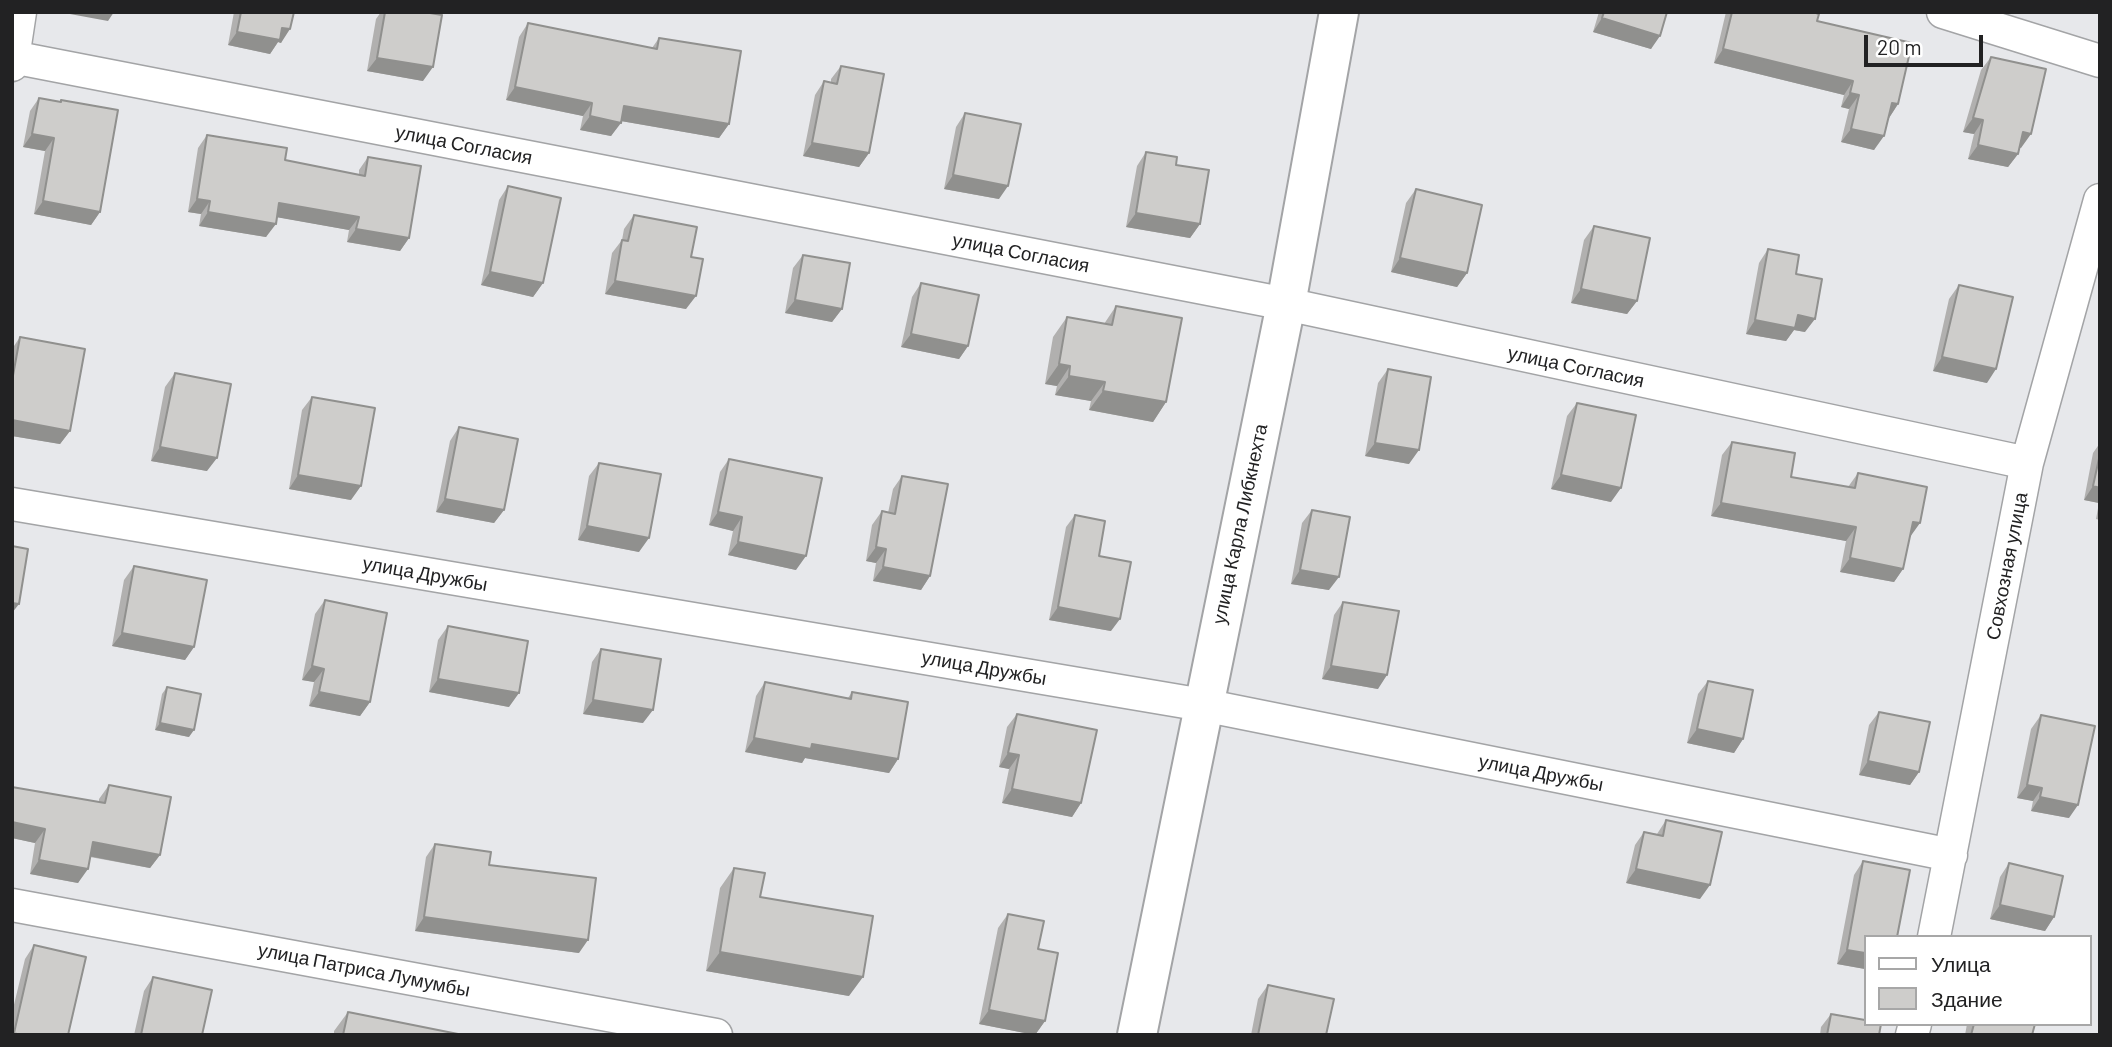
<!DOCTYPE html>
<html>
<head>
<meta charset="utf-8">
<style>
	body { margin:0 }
	#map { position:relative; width:2112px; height:1047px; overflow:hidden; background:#e7e8eb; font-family:Barlow,sans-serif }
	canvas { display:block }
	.frame { position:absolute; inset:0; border:14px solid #222223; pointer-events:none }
	.legend { position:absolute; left:1864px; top:935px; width:228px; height:91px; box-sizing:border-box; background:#fff; border:2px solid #a7a7a7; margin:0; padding:9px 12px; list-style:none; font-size:21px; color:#222223 }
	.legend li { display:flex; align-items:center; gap:14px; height:35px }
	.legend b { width:35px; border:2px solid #a7a7a7 }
	.scale { position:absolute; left:1864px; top:35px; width:119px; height:32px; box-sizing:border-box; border:4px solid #222223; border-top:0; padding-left:9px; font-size:21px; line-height:24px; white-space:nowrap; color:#222223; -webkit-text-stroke:5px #fff; paint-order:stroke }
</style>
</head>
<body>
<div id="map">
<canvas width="2112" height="1047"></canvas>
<div class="frame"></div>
<ul class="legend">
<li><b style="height:9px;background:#fff"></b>Улица</li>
<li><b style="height:19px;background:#cecdcb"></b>Здание</li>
</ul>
<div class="scale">20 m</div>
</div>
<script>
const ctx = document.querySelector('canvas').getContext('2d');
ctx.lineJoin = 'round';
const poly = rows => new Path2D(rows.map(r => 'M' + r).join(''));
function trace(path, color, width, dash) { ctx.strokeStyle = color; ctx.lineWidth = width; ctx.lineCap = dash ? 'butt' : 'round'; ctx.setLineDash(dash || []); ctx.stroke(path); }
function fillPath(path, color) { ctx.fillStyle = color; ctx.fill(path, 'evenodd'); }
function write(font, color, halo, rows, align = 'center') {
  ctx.font = font + ' Barlow,sans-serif'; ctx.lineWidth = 5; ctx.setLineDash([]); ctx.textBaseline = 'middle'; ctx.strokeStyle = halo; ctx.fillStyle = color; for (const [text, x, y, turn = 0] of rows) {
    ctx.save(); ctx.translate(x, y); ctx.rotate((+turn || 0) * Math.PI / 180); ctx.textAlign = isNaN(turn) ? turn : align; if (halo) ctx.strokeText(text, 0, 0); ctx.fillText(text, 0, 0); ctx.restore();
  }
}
const minor = poly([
	[1943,12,2100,61],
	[12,57,1286,304,2027,463],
	[12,65,20,12],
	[12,504,1203,705,1951,855],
	[12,905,716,1035],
	[1934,937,2027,463,2100,200],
	[1912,1035,1915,1024]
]);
const tertiary = poly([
	[1137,1035,1286,304,1339,12]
]);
const wall = poly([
	[234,12,294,12,281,43,278,42,270,54,228,45],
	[381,12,424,12,423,81,367,71,376,19],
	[1599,12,1667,12,1651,49,1593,32],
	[1726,12,1813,12,1817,21,1898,104,1889,118,1874,150,1841,142,1849,109,1841,107,1844,95,1714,63],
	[528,23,652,48,659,38,729,124,719,138,621,121,611,136,580,130,583,116,506,100,519,37],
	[1991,57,2021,148,2019,147,2018,154,2008,167,1968,159,1974,134,1963,132,1981,70],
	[841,66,869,153,859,167,803,156,815,95,824,81,831,83,831,79],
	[39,98,60,102,61,100,100,212,91,225,34,214,45,151,23,147,30,111],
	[965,113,999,199,944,189,956,127],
	[207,135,285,160,359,175,359,170,368,157,409,238,400,251,347,242,349,230,277,217,266,237,199,226,201,214,188,212,198,148],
	[1146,152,1176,165,1200,224,1190,238,1126,227,1137,166],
	[508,186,543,283,533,297,481,285,499,200],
	[1416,189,1467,273,1457,287,1391,272,1406,203],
	[634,215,691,257,686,309,605,294,612,253,622,240,624,229],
	[1594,226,1637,301,1627,314,1571,303,1584,240],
	[1768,249,1796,274,1805,332,1794,330,1786,341,1746,334,1759,263],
	[803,255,842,309,832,322,785,313,793,268],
	[921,283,968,346,959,359,901,347,912,297],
	[1959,285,1987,383,1933,371,1949,299],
	[1116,306,1166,402,1153,422,1089,410,1091,401,1055,395,1057,386,1045,384,1053,337,1067,317,1104,324],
	[20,337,70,431,60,444,12,436,12,349],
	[1388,369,1409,464,1365,456,1378,383],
	[175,373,207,471,151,461,165,387],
	[312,397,351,500,289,489,302,410],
	[1577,403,1611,502,1551,489,1567,416],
	[459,427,504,510,494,523,436,512,450,441],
	[1732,442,1791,477,1848,487,1858,473,1910,537,1903,569,1894,582,1840,572,1846,541,1711,516,1722,455],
	[2100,443,2100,520,2096,519,2099,503,2084,500,2093,453],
	[729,459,796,570,728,555,733,531,709,525,720,472],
	[599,463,639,552,578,540,589,476],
	[902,476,930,576,921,590,873,581,876,563,866,561,872,525,882,511,888,513,893,489],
	[1312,510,1329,590,1291,584,1302,523],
	[1075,515,1099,556,1111,631,1049,620,1066,527],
	[134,566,194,647,185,660,112,646,124,580],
	[325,600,370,702,360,716,309,706,314,682,302,680,315,614],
	[1343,602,1378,689,1322,679,1334,615],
	[448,626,509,707,429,692,438,640],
	[601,649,643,723,583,714,592,662],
	[1708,681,1743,739,1734,753,1687,743,1698,694],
	[765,682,848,698,852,692,898,759,889,773,805,758,802,763,745,752,756,696],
	[167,687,189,737,155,730,162,694],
	[1879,712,1919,772,1910,785,1859,775,1869,725],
	[1017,714,1081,803,1072,817,1002,803,1009,769,999,767,1007,727],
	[2041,715,2069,818,2031,811,2033,801,2017,798,2031,729],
	[109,785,160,855,150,868,90,857,78,883,30,874,35,843,12,838,12,787,99,802,99,799],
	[1666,820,1700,899,1626,883,1635,845,1644,832,1657,834],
	[435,844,489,865,579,953,415,931,426,857],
	[1863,861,1865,937,1865,969,1837,964,1854,875],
	[2009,863,2054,917,2045,931,1990,919,2000,877],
	[734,868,760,897,849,996,706,971,720,888],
	[1008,914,1038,949,1045,1021,1035,1035,979,1024,998,928],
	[34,945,68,1035,12,1035,12,1013,25,959],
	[153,977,202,1035,134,1035,144,991],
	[1268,985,1326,1035,1251,1035,1258,999],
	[348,1012,463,1035,334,1035,334,1031],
	[1831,1014,1879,1035,1820,1035,1821,1027],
	[1967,1024,2035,1024,2032,1035,1965,1035]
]);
const shadedWall = poly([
	[59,12,114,12,108,21],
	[1602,18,1660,36,1651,49,1593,32],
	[282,28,290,29,281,43,278,42,270,54,228,45,237,32],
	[1723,49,1853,81,1844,95,1714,63],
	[377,58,433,67,423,81,367,71],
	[515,87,592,103,583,116,506,100],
	[1850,93,1859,95,1849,109,1841,107],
	[1892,103,1898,104,1889,118],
	[624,106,729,124,719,138,615,120],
	[590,116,621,123,611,136,580,130],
	[1973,118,1983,120,1974,134,1963,132],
	[1851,129,1884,136,1874,150,1841,142],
	[2023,132,2031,134,2021,148,2013,146],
	[32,134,54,138,45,151,23,147],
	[812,143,869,153,859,167,803,156],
	[1978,145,2018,154,2008,167,1968,159],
	[953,175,1008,186,999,199,944,189],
	[197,199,210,201,201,214,188,212],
	[43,201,100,212,91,225,34,214],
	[279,203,359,217,349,230,270,216],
	[208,212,276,224,266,237,199,226],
	[1136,213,1200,224,1190,238,1126,227],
	[356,229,409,238,400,251,347,242],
	[1400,258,1467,273,1457,287,1391,272],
	[490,272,543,283,533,297,481,285],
	[615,281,696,296,686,309,605,294],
	[1581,289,1637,301,1627,314,1571,303],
	[795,300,842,309,832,322,785,313],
	[1798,315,1815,319,1805,332,1794,330,1786,341,1746,334,1755,320],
	[911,334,968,346,959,359,901,347],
	[1942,357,1996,369,1987,383,1933,371],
	[1059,364,1070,366,1057,386,1045,384],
	[1069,376,1105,382,1091,401,1055,395],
	[1103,391,1166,402,1153,422,1089,410],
	[12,420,70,431,60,444,12,436],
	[1375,443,1419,450,1409,464,1365,456],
	[160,447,217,458,207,471,151,461],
	[298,475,361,486,351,500,289,489],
	[1561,475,1621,488,1611,502,1551,489],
	[2093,486,2100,488,2099,503,2084,500],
	[445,499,504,510,494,523,436,512],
	[1721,503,1856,527,1846,541,1711,516],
	[718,512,742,517,733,531,709,525],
	[1913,522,1920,523,1910,537,1903,535],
	[587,526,649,538,639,552,578,540],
	[738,542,806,556,796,570,728,555],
	[876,547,886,549,876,563,866,561],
	[1850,558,1903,569,1894,582,1840,572],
	[883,567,930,576,921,590,873,581],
	[1300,570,1339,577,1329,590,1291,584],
	[12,603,19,604,12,613],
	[1058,607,1120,619,1111,631,1049,620],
	[122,633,194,647,185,660,112,646],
	[312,666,324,669,314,682,302,680],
	[1331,666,1387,675,1378,689,1322,679],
	[438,679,519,693,509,707,429,692],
	[319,692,370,702,360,716,309,706],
	[593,700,653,710,643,723,583,714],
	[160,723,194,730,189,737,155,730],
	[1697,729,1743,739,1734,753,1687,743],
	[754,738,812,744,898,759,889,773,805,758,802,763,745,752],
	[1008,753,1019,755,1009,769,999,767],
	[1868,761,1919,772,1910,785,1859,775],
	[2027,785,2042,788,2033,801,2017,798],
	[1012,789,1081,803,1072,817,1002,803],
	[2040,797,2078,805,2069,818,2031,811],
	[12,822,45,829,35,843,12,838],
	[93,842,160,855,150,868,83,855],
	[39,860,88,869,78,883,30,874],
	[1636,869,1710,885,1700,899,1626,883],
	[2000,905,2054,917,2045,931,1990,919],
	[424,917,588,940,579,953,415,931],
	[1847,950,1865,953,1865,969,1837,964],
	[720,952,863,977,849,996,706,971],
	[989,1010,1045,1021,1035,1035,979,1024]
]);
const building = poly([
	[241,12,294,12,290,29,282,28,280,40,237,32,241,12],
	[385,12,424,12,442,15,433,67,377,58,385,12],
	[1604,12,1667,12,1660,36,1602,18,1604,12],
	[1732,12,1813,12,1819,14,1817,21,1912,43,1898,104,1892,103,1884,136,1851,129,1859,95,1850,93,1853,81,1723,49,1732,12],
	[528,23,657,49,659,38,741,51,729,124,624,106,621,123,590,116,592,103,515,87,528,23],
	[1991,57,2046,69,2031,134,2023,132,2018,154,1978,145,1983,120,1973,118,1991,57],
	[841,66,884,74,869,153,812,143,824,81,837,84,841,66],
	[39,98,61,102,61,100,118,110,100,212,43,201,54,138,32,134,39,98],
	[965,113,1021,124,1008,186,953,175,965,113],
	[207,135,287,148,285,160,365,176,368,157,421,166,409,238,356,229,359,217,279,203,276,224,208,212,210,201,197,199,207,135],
	[1146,152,1177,157,1176,165,1209,170,1200,224,1136,213,1146,152],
	[508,186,561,198,543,283,490,272,508,186],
	[1416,189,1482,205,1467,273,1400,258,1416,189],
	[634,215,697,227,691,257,703,259,696,296,615,281,622,240,628,241,634,215],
	[1594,226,1650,238,1637,301,1581,289,1594,226],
	[1768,249,1799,255,1796,274,1822,279,1815,319,1798,315,1795,328,1755,320,1768,249],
	[803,255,850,263,842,309,795,300,803,255],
	[921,283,979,295,968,346,911,334,921,283],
	[1959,285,2013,297,1996,369,1942,357,1959,285],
	[1116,306,1182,318,1166,402,1103,391,1105,382,1069,376,1070,366,1059,364,1067,317,1112,325,1116,306],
	[20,337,85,349,70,431,12,420,12,381,20,337],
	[1388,369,1431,377,1419,450,1375,443,1388,369],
	[175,373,231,384,217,458,160,447,175,373],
	[312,397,375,408,361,486,298,475,312,397],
	[1577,403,1636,415,1621,488,1561,475,1577,403],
	[459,427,518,439,504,510,445,499,459,427],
	[1732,442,1795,453,1791,477,1855,488,1858,473,1927,487,1920,523,1913,522,1903,569,1850,558,1856,527,1721,503,1732,442],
	[2100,454,2100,488,2093,486,2100,454],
	[729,459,822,478,806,556,738,542,742,517,718,512,729,459],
	[599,463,661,474,649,538,587,526,599,463],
	[902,476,948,484,930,576,883,567,886,549,876,547,882,511,895,514,902,476],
	[1312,510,1350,517,1339,577,1300,570,1312,510],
	[1075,515,1105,521,1099,556,1131,562,1120,619,1058,607,1075,515],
	[12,546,28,549,19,604,12,603,12,546],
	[134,566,207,580,194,647,122,633,134,566],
	[325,600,387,613,370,702,319,692,324,669,312,666,325,600],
	[1343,602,1399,611,1387,675,1331,666,1343,602],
	[448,626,528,641,519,693,438,679,448,626],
	[601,649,661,659,653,710,593,700,601,649],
	[1708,681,1753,690,1743,739,1697,729,1708,681],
	[765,682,851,699,852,692,908,702,898,759,812,744,811,749,754,738,765,682],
	[167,687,201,694,194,730,160,723,167,687],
	[1879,712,1930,722,1919,772,1868,761,1879,712],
	[1017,714,1097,730,1081,803,1012,789,1019,755,1008,753,1017,714],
	[2041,715,2095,726,2078,805,2040,797,2042,788,2027,785,2041,715],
	[109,785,171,797,160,855,93,842,88,869,39,860,45,829,12,822,12,787,105,803,109,785],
	[1666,820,1722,832,1710,885,1636,869,1644,832,1663,836,1666,820],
	[435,844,491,852,489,865,596,878,588,940,424,917,435,844],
	[1863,861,1910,870,1897,937,1865,937,1865,953,1847,950,1863,861],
	[2009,863,2063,876,2054,917,2000,905,2009,863],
	[734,868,765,873,760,897,873,916,863,977,720,952,734,868],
	[1008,914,1044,921,1038,949,1058,953,1045,1021,989,1010,1008,914],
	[34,945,86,957,68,1035,20,1035,14,1033,34,945],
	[153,977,212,990,202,1035,141,1035,153,977],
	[1268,985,1334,999,1326,1035,1258,1035,1268,985],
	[348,1012,463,1035,343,1035,348,1012],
	[1831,1014,1865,1020,1865,1024,1881,1024,1879,1035,1827,1035,1831,1014],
	[1974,1024,2035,1024,2032,1035,1971,1035,1974,1024]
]);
const streetNames = [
	["улица Согласия",464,145,11],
	["улица Согласия",1021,253,11],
	["улица Согласия",1576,367,12],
	["улица Карла Либкнехта",1240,524,-78],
	["Совхозная улица",2007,566,-79],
	["улица Дружбы",425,574,10],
	["улица Дружбы",984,668,10],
	["улица Дружбы",1541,773,11],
	["улица Патриса Лумумбы",364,970,11]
];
trace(minor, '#a3a4a6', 35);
trace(tertiary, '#a3a4a6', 42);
trace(minor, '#fff', 32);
trace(tertiary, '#fff', 38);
fillPath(wall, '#b1b0af');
fillPath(shadedWall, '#90908e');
fillPath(building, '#cecdcb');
trace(building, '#90908e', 2);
write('19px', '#222223', '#fff', streetNames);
</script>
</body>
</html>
